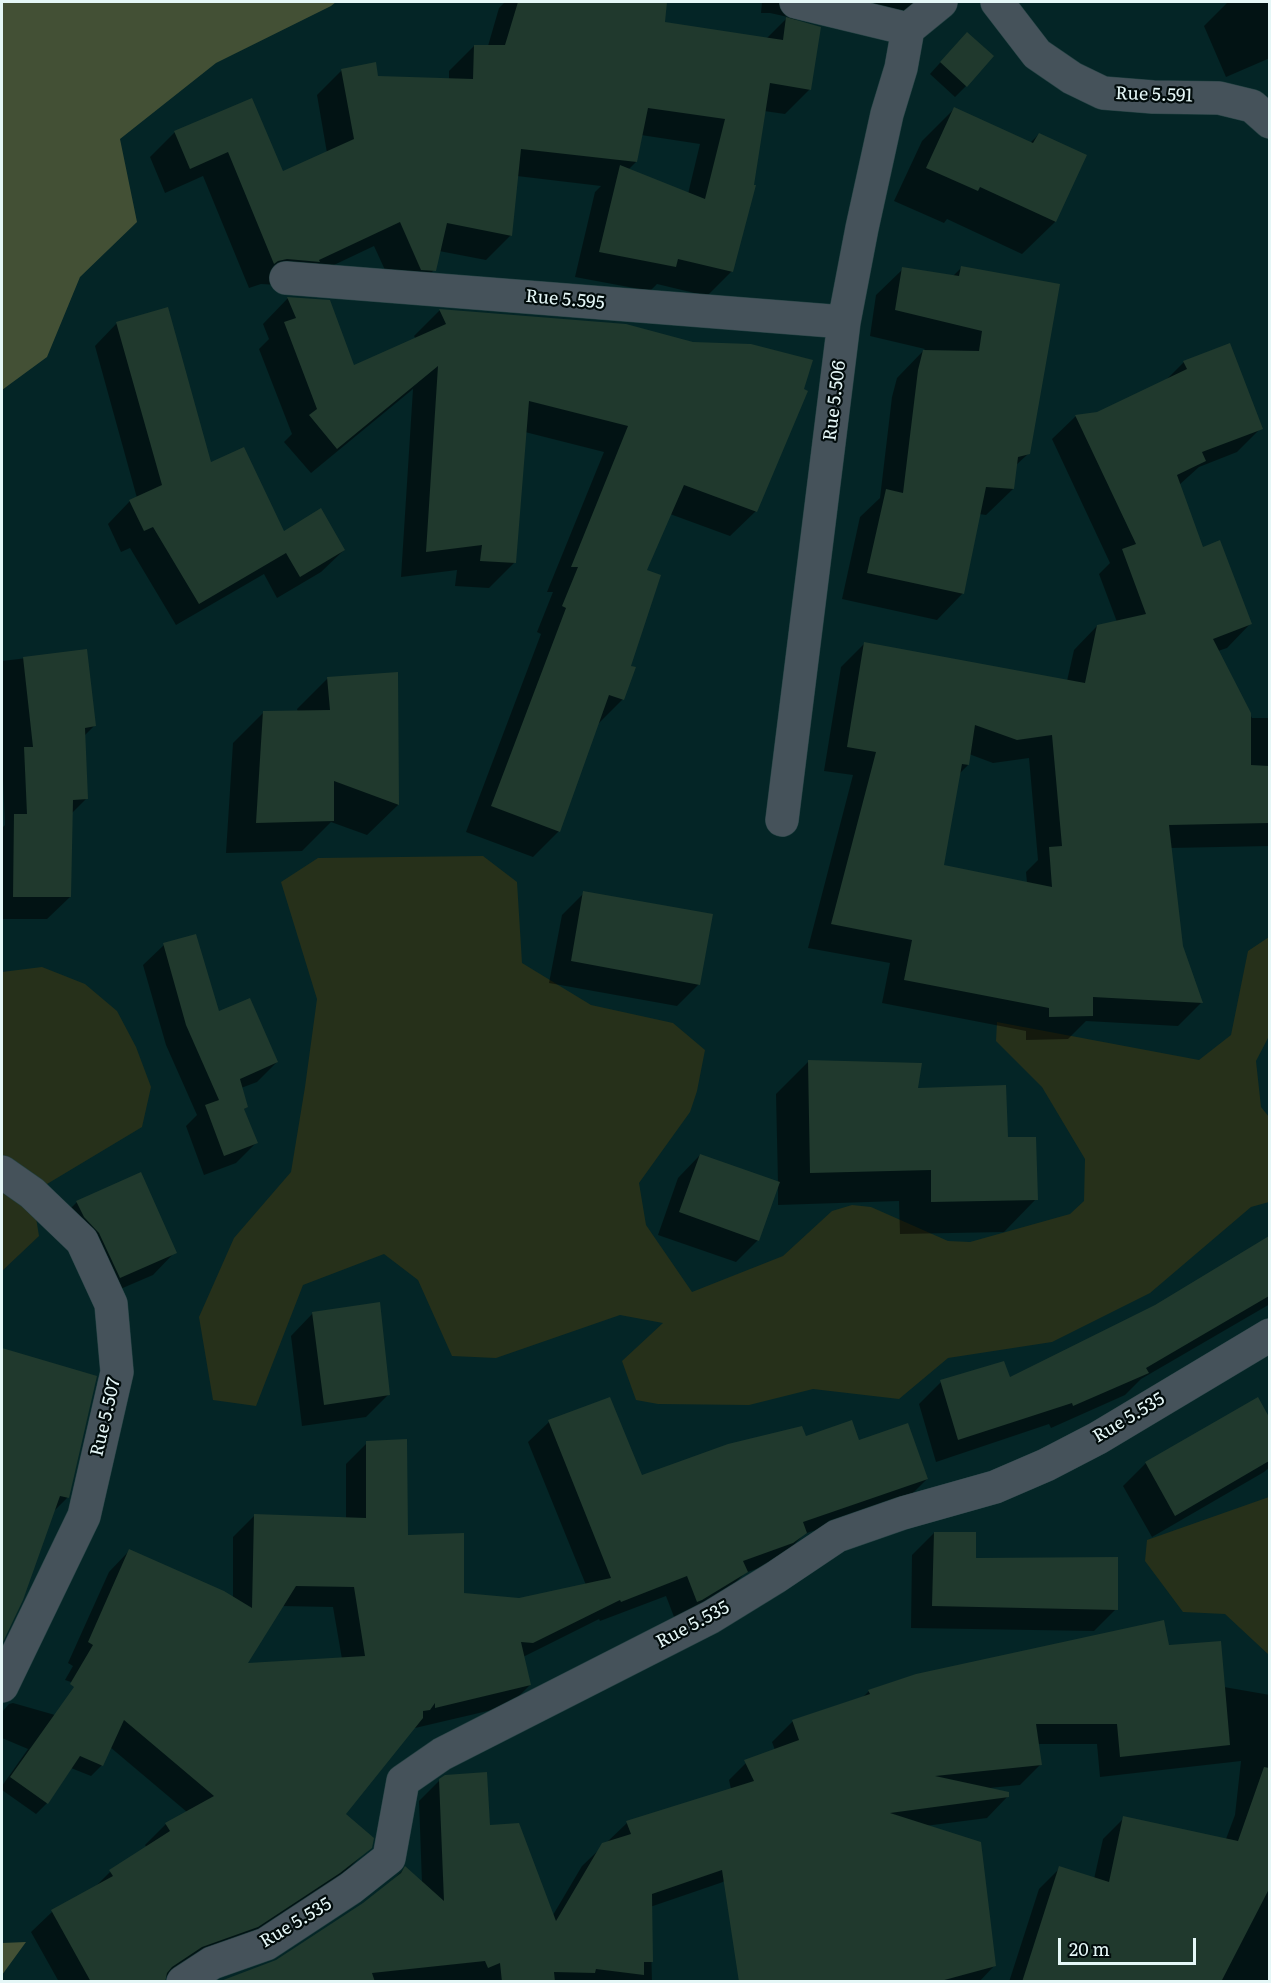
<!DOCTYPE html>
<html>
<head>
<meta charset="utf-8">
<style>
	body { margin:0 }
	#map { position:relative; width:1271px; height:1983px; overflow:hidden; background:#042526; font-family:Literata,serif }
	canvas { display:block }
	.frame { position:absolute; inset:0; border:3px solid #e5f7f7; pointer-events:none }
	.scale { position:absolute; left:1058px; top:1938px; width:138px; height:27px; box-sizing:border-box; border:3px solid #e5f7f7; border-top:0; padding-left:8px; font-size:18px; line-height:21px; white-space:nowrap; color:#e5f7f7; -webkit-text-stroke:4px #020c0c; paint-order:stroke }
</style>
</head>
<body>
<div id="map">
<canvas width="1271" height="1983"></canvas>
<div class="frame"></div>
<div class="scale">20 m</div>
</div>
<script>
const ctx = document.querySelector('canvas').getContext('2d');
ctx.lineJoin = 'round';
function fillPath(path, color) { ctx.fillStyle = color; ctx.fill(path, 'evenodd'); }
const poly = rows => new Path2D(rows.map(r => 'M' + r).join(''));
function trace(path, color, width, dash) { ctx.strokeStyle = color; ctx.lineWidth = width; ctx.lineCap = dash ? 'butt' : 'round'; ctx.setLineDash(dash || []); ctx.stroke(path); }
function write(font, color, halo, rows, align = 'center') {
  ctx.font = font + ' Literata,serif'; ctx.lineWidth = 4.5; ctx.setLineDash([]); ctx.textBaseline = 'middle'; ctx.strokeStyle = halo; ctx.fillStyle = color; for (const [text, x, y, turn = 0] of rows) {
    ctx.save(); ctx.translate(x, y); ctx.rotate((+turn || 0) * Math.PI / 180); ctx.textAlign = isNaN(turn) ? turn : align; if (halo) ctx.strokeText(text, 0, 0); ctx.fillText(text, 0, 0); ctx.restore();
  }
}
const green = poly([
	[483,856,517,882,522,963,591,1005,673,1023,705,1050,697,1091,690,1112,639,1183,646,1225,692,1292,783,1256,832,1211,852,1205,871,1207,948,1241,970,1242,1070,1214,1084,1201,1085,1159,1042,1087,996,1041,997,1022,1199,1060,1231,1035,1248,951,1269,937,1269,1036,1256,1061,1261,1107,1269,1117,1269,1202,1251,1207,1150,1293,1052,1342,948,1358,899,1399,813,1389,749,1405,658,1404,636,1400,622,1361,663,1323,620,1315,496,1358,452,1356,418,1280,384,1254,303,1285,256,1406,213,1400,199,1317,234,1238,291,1172,305,1087,317,999,281,882,318,858],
	[42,967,85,984,117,1011,136,1047,151,1087,142,1127,32,1193,39,1236,2,1271,2,972],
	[1269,1497,1270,1497,1269,1655,1225,1614,1183,1612,1145,1561,1147,1540]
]);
const forest = poly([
	[2,2,336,2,331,6,216,63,120,139,137,222,80,277,47,357,2,390],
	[26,1942,2,1975,2,1943]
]);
const shadow = poly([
	[505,2,666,2,663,24,766,39,788,17,770,13,761,13,762,2,926,2,898,16,872,37,852,32,801,14,794,21,810,89,785,114,764,111,732,271,707,296,657,284,650,291,575,277,595,192,601,186,517,176,511,235,486,260,439,251,434,270,409,295,396,294,374,246,298,282,294,286,261,284,249,288,203,176,165,193,150,157,175,132,251,100,283,173,327,153,317,95,342,70,376,77,449,80,449,71,474,46,488,46,499,8],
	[641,135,700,144,688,194,628,170,636,162],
	[1228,2,1270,2,1270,58,1226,77,1204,26],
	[956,45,966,86,955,97,930,74],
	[955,108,1030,143,1039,134,1085,155,1055,222,1022,254,947,219,944,223,894,201,922,141],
	[962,267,1028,454,1015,466,1013,489,986,515,979,514,963,593,937,620,842,599,860,517,880,498,892,397,897,378,925,349,870,336,876,295,903,269,952,277],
	[288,298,353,367,416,339,414,336,440,310,626,325,756,511,730,536,670,514,645,571,623,699,597,725,559,831,533,857,466,832,541,634,537,632,553,592,547,592,604,452,525,432,515,562,489,588,455,586,457,570,401,577,413,389,311,473,284,442,292,434,259,349,269,339,263,324],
	[117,323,210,464,283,533,344,550,321,572,277,598,264,574,176,625,130,548,121,552,108,524,130,501,137,498,95,346],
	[1184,362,1261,428,1237,452,1199,467,1179,485,1202,549,1250,624,1227,648,1218,651,1252,718,1270,718,1270,846,1170,848,1182,946,1201,1003,1178,1026,1086,1021,1068,1039,1026,1040,1026,1031,882,1003,890,963,808,948,853,775,824,771,841,667,865,643,1067,681,1074,650,1097,626,1117,622,1099,574,1110,563,1052,439,1076,416,1098,413,1165,381],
	[969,754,993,763,1029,758,1038,860,1026,872,1027,883,943,866,959,774,968,765],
	[86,651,94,726,84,736,87,798,71,814,70,897,47,919,2,919,2,828,5,825,2,758,2,661],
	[396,673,398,805,367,835,331,822,302,851,226,853,233,743,263,713,298,712,297,709,328,678],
	[584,893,699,984,677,1006,549,983,562,915],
	[164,945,218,1013,277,1062,257,1082,241,1088,247,1107,243,1110,256,1143,236,1163,204,1175,186,1126,197,1115,166,1045,143,965],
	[808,1062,916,1089,1006,1139,1036,1199,1004,1232,900,1234,899,1201,778,1205,778,1185,758,1240,736,1262,658,1235,678,1178,700,1155,778,1183,776,1094],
	[77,1202,175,1252,153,1275,97,1299,55,1224],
	[1270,1237,1270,1304,1141,1379,1125,1395,1051,1428,1049,1424,936,1462,919,1404,941,1382,1009,1379,1155,1306],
	[313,1313,388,1395,366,1417,302,1426,291,1336],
	[7,1351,95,1377,67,1498,52,1513,5,1632,2,1636,2,1357],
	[609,1399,641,1477,805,1438,858,1442,927,1479,906,1500,804,1534,785,1554,770,1564,745,1573,725,1593,676,1622,666,1596,600,1621,599,1619,523,1657,530,1685,509,1706,415,1728,415,1725,344,1814,370,1847,349,1868,317,1893,235,1947,183,1966,164,1978,163,1982,59,1982,31,1932,52,1912,94,1888,110,1872,147,1848,145,1845,166,1824,187,1812,110,1747,102,1765,91,1776,71,1768,47,1803,36,1814,2,1790,2,1786,28,1749,2,1738,2,1712,9,1704,13,1703,111,1731,121,1699,65,1680,73,1666,68,1663,109,1572,129,1551,233,1598,233,1537,254,1516,346,1519,346,1464,367,1443,406,1537,463,1595,520,1600,586,1585,528,1442,549,1422],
	[281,1606,333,1607,342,1659,245,1665],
	[1258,1399,1270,1420,1270,1467,1264,1472,1152,1537,1123,1486,1146,1463],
	[934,1533,974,1559,1116,1609,1094,1631,911,1628,912,1555],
	[1168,1647,1224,1687,1270,1695,1270,1982,1009,1982,1039,1889,1060,1868,1094,1879,1103,1839,1124,1818,1226,1839,1235,1815,1241,1761,1100,1777,1097,1744,1037,1744,1041,1764,1020,1785,989,1788,1007,1797,987,1818,925,1826,994,1966,979,1982,754,1982,740,1865,723,1882,650,1907,652,1982,221,1982,277,1961,364,1904,390,1883,405,1868,422,1883,419,1801,440,1780,488,1826,553,1915,582,1866,627,1823,731,1789,729,1780,750,1759,775,1750,772,1742,793,1721,862,1698,869,1691]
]);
const building = poly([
	[518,2,667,2,665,22,783,40,786,17,821,27,811,90,770,83,754,185,756,185,733,272,678,259,676,267,599,252,620,165,705,199,725,119,648,108,637,162,521,149,512,236,447,223,436,271,421,270,400,222,319,260,320,262,287,259,278,261,274,264,228,152,190,169,174,131,252,98,283,171,354,139,341,69,376,62,378,76,473,79,474,45,505,45],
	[967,32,994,56,967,87,940,62],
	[954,107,1033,143,1039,133,1087,155,1056,222,980,187,978,191,926,168],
	[961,266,1060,284,1030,454,1018,457,1014,489,986,487,964,594,867,573,886,489,903,493,918,370,923,350,979,351,982,331,895,310,902,267,959,276],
	[287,297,330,300,354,365,446,324,439,309,626,324,693,342,751,344,813,360,804,389,808,391,757,512,684,485,647,570,661,575,631,666,636,667,624,700,609,695,560,832,491,806,566,608,562,606,578,567,571,567,628,426,529,401,516,563,480,561,482,545,426,552,438,366,337,449,309,415,317,409,284,322,296,318],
	[168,307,211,462,244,447,284,531,321,508,345,550,300,577,286,553,199,604,153,527,144,531,129,500,162,485,116,322],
	[1230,343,1263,429,1202,452,1206,461,1177,475,1203,547,1220,540,1252,624,1213,639,1251,713,1251,765,1269,766,1269,823,1169,825,1183,946,1203,1003,1093,997,1093,1016,1049,1017,1049,1008,904,980,912,940,831,924,876,752,847,747,864,642,1085,683,1097,625,1146,614,1122,549,1136,544,1075,415,1097,412,1187,369,1183,361],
	[975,725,1017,740,1052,735,1062,846,1049,847,1052,887,944,865,962,764,969,765],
	[87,649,96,726,85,728,88,799,73,800,71,897,13,897,14,814,27,814,24,747,33,747,23,657],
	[398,672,399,805,334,781,334,821,256,823,263,711,330,710,327,677],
	[583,891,713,914,700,985,571,961],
	[196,934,219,1011,250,998,278,1062,240,1079,248,1107,244,1109,258,1143,224,1156,205,1105,219,1100,186,1025,163,943],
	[808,1060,922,1063,918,1088,1006,1085,1008,1137,1036,1137,1038,1200,931,1202,931,1170,810,1173],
	[700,1154,780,1182,759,1241,679,1212],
	[141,1172,177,1253,120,1278,99,1233,84,1217,76,1201],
	[1269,1236,1269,1296,1146,1368,1149,1373,1073,1406,1072,1403,958,1440,940,1380,1004,1361,1010,1377,1155,1305],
	[380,1302,390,1395,324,1405,312,1312],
	[2,1348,97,1376,69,1498,60,1496,23,1600,2,1644],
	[610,1397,642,1475,728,1444,802,1426,806,1436,852,1420,859,1440,908,1423,928,1479,803,1522,807,1533,793,1543,743,1561,748,1572,702,1600,697,1602,687,1576,621,1602,620,1600,533,1643,521,1642,531,1685,435,1708,435,1703,430,1710,423,1711,423,1718,346,1814,374,1838,372,1848,340,1873,258,1927,202,1947,172,1967,167,1973,165,1982,91,1982,51,1910,113,1876,109,1870,170,1831,165,1823,214,1796,124,1720,103,1766,80,1756,48,1804,10,1777,74,1687,70,1684,93,1645,88,1642,129,1549,224,1591,252,1608,254,1514,366,1518,366,1441,407,1439,408,1535,464,1533,464,1593,519,1598,611,1578,548,1420],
	[296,1586,354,1587,365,1656,248,1663],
	[1258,1397,1269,1417,1269,1461,1175,1516,1145,1462],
	[934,1532,976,1532,976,1558,1118,1557,1118,1610,932,1606],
	[1164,1620,1169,1645,1221,1641,1230,1745,1120,1757,1117,1724,1036,1724,1042,1765,935,1776,1009,1792,1009,1797,890,1813,981,1842,996,1966,937,1982,739,1982,722,1870,652,1894,653,1962,644,1962,644,1975,596,1969,595,1973,554,1972,555,1982,502,1982,500,1963,488,1968,485,1961,372,1973,375,1982,218,1982,276,1960,363,1903,401,1873,405,1866,444,1901,439,1779,445,1775,487,1772,490,1825,519,1823,556,1921,602,1843,631,1834,626,1821,754,1781,744,1760,799,1740,792,1720,870,1694,868,1690,916,1674],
	[1264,1767,1269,1768,1269,1889,1221,1982,1022,1982,1059,1866,1109,1882,1123,1816,1238,1841]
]);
const minor = poly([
	[796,2,908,29],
	[997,2,1037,54,1072,78,1103,93,1153,97,1219,98,1252,106,1270,122],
	[286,278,844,322],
	[782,820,844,322,862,228,887,114,901,68,908,29,941,2],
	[2,1172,32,1193,82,1241,111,1304,117,1372,84,1516,2,1686],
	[183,1982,212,1963,266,1944,351,1888,389,1858,403,1781,442,1754,711,1617,776,1577,837,1536,903,1513,995,1487,1046,1465,1098,1438,1270,1335]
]);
const streetNames = [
	["Rue 5.591",1154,95,2],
	["Rue 5.595",565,300,5],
	["Rue 5.506",835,401,-83],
	["Rue 5.507",106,1417,-77],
	["Rue 5.535",1129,1418,-31],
	["Rue 5.535",693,1625,-28],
	["Rue 5.535",296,1923,-31]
];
fillPath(green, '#26301a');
fillPath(forest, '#435035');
fillPath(shadow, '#0007');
fillPath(building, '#20392d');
trace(minor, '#244243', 34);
trace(minor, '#45525a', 33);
write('18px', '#e5f7f7', '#020c0c', streetNames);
</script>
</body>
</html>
